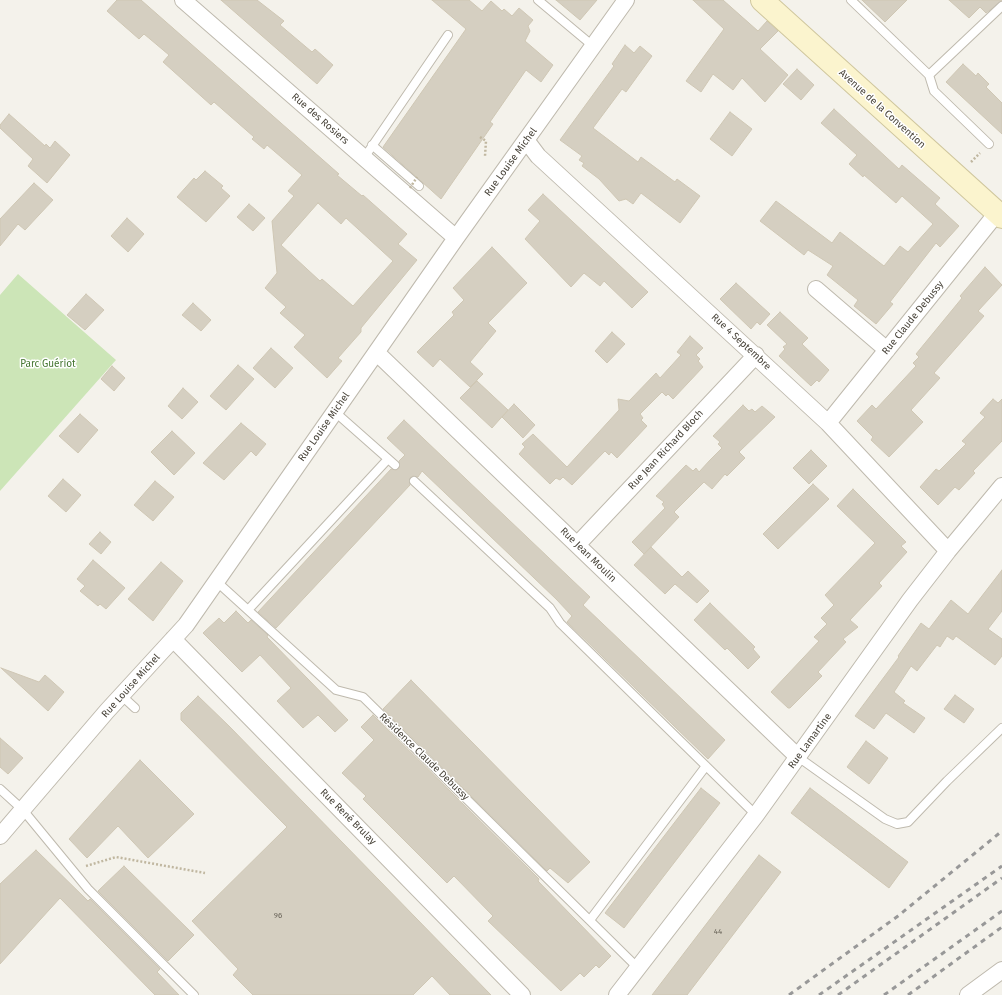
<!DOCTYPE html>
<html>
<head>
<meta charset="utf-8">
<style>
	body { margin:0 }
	canvas { display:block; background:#f4f2eb }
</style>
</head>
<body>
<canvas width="1002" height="995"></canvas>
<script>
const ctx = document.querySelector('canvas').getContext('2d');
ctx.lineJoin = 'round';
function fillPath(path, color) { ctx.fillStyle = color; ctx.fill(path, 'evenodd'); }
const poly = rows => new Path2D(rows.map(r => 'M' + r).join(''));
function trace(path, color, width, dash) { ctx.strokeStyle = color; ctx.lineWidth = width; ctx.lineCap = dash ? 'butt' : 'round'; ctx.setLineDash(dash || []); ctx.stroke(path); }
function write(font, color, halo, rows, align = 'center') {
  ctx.font = font + ' "Fira Sans",sans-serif'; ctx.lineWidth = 3; ctx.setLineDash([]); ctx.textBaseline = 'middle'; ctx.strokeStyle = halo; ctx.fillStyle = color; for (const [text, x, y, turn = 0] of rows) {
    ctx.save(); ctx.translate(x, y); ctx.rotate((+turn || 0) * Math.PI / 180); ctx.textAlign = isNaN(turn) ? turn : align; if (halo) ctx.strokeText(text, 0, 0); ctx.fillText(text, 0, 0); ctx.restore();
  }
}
const green = poly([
	[18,274,116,360,0,491,0,295]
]);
const building = poly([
	[117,0,141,0,339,174,337,175,362,196,363,195,407,234,398,244,417,260,361,328,361,332,338,358,342,361,327,378,294,347,305,335,280,313,286,307,265,288,277,273,272,221,294,196,288,191,302,175,267,145,264,149,252,139,254,137,214,102,211,105,163,62,169,55,144,34,139,39,107,11,117,0],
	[318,203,341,224,346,218,393,261,353,306,322,279,320,281,281,245,318,203],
	[221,0,257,0,284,21,280,25,312,52,315,49,333,65,317,84,221,0],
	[432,0,469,0,482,11,491,1,502,11,504,9,512,16,519,8,533,20,528,26,530,31,525,41,553,65,541,82,526,70,490,122,493,124,441,199,383,147,466,29,432,0],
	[556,0,597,0,580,20,556,0],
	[693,0,723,0,758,31,767,21,778,31,760,49,788,75,765,102,742,78,733,90,713,74,701,92,686,81,724,29,693,0],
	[862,0,907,0,885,22,862,0],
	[949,0,1002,0,1002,1,986,13,980,7,969,18,949,0],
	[625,45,634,53,640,46,652,56,626,92,622,89,593,128,638,162,641,157,675,182,677,179,700,196,680,223,641,193,633,204,626,199,619,201,599,179,582,166,584,163,579,160,582,156,560,140,614,66,612,64,625,45],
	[963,64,976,76,978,73,989,84,986,87,1002,103,1002,134,946,82,963,64],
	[797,69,814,85,801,100,783,84,797,69],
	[834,109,899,169,902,165,940,198,935,204,959,226,940,247,936,243,890,302,893,304,876,324,854,306,858,300,827,275,833,266,808,250,804,255,760,221,776,201,832,243,840,232,884,266,900,246,908,252,933,224,902,196,896,203,864,175,863,177,849,164,857,155,821,123,834,109],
	[730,112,752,129,732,156,710,139,730,112],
	[9,114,45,146,46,144,50,148,55,141,70,155,47,183,28,166,33,159,0,128,0,125,9,114],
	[205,171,223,186,221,188,230,196,206,222,177,197,194,178,196,180,205,171],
	[34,183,53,200,25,230,18,224,0,246,0,219,34,183],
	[543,194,648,292,632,308,604,281,600,286,584,273,571,287,525,239,540,221,528,210,543,194],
	[249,204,265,218,253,231,237,217,249,204],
	[127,218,144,234,128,252,111,236,127,218],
	[492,247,527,283,488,323,496,331,470,362,483,374,470,387,440,359,433,367,417,352,454,315,452,312,464,300,453,288,492,247],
	[985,267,1002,285,978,311,984,316,934,373,940,378,911,410,923,422,889,457,871,440,873,437,857,421,872,405,876,409,916,366,913,363,919,357,916,354,962,298,960,296,985,267],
	[736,283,770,314,760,325,757,322,751,329,720,299,736,283],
	[86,294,104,310,85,330,67,315,86,294],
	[193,303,211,320,201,331,182,315,193,303],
	[780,312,808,338,802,344,829,370,819,382,817,380,811,386,779,356,785,349,783,347,787,344,767,325,780,312],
	[612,332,625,344,607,363,595,351,612,332],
	[690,336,703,348,696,355,700,359,698,361,703,367,673,399,668,394,666,396,662,392,640,414,643,418,641,420,647,426,617,458,611,452,609,455,605,451,572,485,563,477,560,480,556,478,550,484,519,454,525,447,522,444,533,434,567,467,619,410,618,399,629,401,656,373,660,378,681,355,677,352,690,336],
	[271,348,293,368,275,388,253,368,271,348],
	[238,365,254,379,226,410,210,396,238,365],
	[112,366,125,378,114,391,101,379,112,366],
	[477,381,508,410,492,428,460,398,477,381],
	[183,388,198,402,182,419,168,406,183,388],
	[993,399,998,403,1002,399,1002,441,973,471,975,473,959,490,955,487,938,505,920,487,936,469,939,471,966,444,962,441,985,417,980,413,993,399],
	[514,404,535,425,523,438,502,417,514,404],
	[743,405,749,411,752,409,755,412,762,406,775,417,739,452,745,458,727,476,725,474,712,489,704,482,674,512,679,517,644,554,632,542,665,508,662,504,664,502,656,496,686,465,693,471,696,468,699,472,710,460,722,448,718,444,720,442,713,436,743,405],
	[80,414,98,430,78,453,59,436,80,414],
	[404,420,590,597,583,605,725,740,708,759,567,622,572,616,556,599,422,471,418,477,413,476,410,478,410,485,276,628,258,612,391,469,396,470,399,468,399,461,405,455,387,438,404,420],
	[241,423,266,444,256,456,251,451,224,480,203,463,241,423],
	[172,431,195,453,174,475,151,452,172,431],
	[811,450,827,466,809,484,793,468,811,450],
	[63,479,81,495,66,512,48,496,63,479],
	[155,481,174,497,153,521,134,505,155,481],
	[813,484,829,499,778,549,763,534,813,484],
	[853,489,906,542,901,546,907,552,879,583,882,586,850,620,858,627,843,639,846,642,818,672,822,676,790,708,788,708,771,692,819,641,814,637,827,624,821,618,834,605,825,595,875,543,837,506,853,489],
	[100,532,111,542,101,554,89,544,100,532],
	[651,547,682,577,688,571,709,591,697,603,675,584,665,594,634,565,651,547],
	[93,560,125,588,106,609,100,604,98,606,80,591,85,586,77,579,93,560],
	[161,562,183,581,153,621,128,599,161,562],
	[1002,570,1002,611,988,629,1002,639,1002,656,995,665,956,636,953,640,947,636,940,647,937,645,917,671,911,666,894,692,905,701,903,703,925,718,914,733,886,713,874,729,855,716,899,657,898,656,921,623,929,629,951,600,968,614,1002,570],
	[710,603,755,647,753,649,760,657,748,669,727,648,725,650,694,620,710,603],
	[236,611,248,623,251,620,268,635,267,637,348,720,335,732,318,715,303,728,277,701,291,688,260,655,242,672,203,633,219,618,224,623,236,611],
	[1,668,39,682,45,675,64,692,48,711,1,668],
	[411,680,590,862,568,883,550,868,547,871,383,709,411,680],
	[955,695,974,709,964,723,944,709,955,695],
	[198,696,229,726,491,995,450,995,432,976,413,995,253,995,233,975,238,969,192,921,287,827,181,720,181,713,198,696],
	[373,715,539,879,538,881,611,956,599,968,596,965,584,977,580,973,561,991,488,921,493,916,454,876,447,883,363,799,366,796,342,773,374,740,361,727,373,715],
	[0,738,23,758,8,774,0,767,0,738],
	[866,741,888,758,869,784,847,767,866,741],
	[140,760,194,814,148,858,118,826,87,858,69,839,140,760],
	[701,788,720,803,624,928,605,913,701,788],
	[810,788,908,862,889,888,791,813,810,788],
	[36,850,88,901,90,899,160,969,157,972,179,995,155,995,60,898,0,964,0,884,36,850],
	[759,855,781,872,687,995,652,995,759,855],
	[124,866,194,935,168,961,98,891,124,866]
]);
const path = poly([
	[480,137,486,141,485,156],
	[971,162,980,153],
	[86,866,116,857,205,873]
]);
const lane = poly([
	[538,0,593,46],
	[851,0,929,75,934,91,989,144],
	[929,75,1002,6],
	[372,145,419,186],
	[364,158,448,35],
	[335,412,395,465],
	[414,481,550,608,560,623,756,815],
	[216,581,336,690,363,697,638,968],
	[248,610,388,459],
	[122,696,135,708],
	[798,757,885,819,897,824,908,822,947,781,1002,728],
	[0,789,23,810,88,889,194,995],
	[590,920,706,766]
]);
const street = poly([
	[183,0,456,238],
	[526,140,538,156,828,423,948,551],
	[816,289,887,350],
	[377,353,798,757],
	[828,423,997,213],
	[577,545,756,355],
	[173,639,522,995],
	[0,836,107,711,186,625,456,238,626,0],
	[617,995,756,815,910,600,948,551,1002,486],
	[968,995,1002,970]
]);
const secondary = poly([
	[762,0,1002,217]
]);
const rail = poly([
	[789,995,898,916,1002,831],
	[819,995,1002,866],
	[838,995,1002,878],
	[884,995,1002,911],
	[908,995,1002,927]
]);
const pathBridge = poly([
	[410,188,417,177]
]);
const numberNames = [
	["96",278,916],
	["44",718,932]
];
const streetNames = [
	["Avenue de la Convention",882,109,42],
	["Rue des Rosiers",320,119,41],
	["Rue Louise Michel",511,162,-54],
	["Rue Claude Debussy",913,318,-51],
	["Rue 4 Septembre",741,342,43],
	["Rue Louise Michel",324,427,-55],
	["Rue Jean Richard Bloch",666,450,-47],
	["Rue Jean Moulin",588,555,44],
	["Rue Louise Michel",131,686,-48],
	["Rue Lamartine",810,741,-54],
	["Résidence Claude Debussy",424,757,44],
	["Rue René Brulay",348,817,45]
];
const parkNames = [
	["Parc Guériot",48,364]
];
fillPath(green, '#cce5b7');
fillPath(building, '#d5cfc1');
trace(building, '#cfc7b4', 1);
trace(lane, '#bfbaae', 10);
trace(street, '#bfbaae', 18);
trace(secondary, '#d0c79e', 24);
trace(path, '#c0b7a0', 2.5, [2, 2]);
trace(lane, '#fff', 8);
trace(street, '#fff', 16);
trace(secondary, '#fbf4ce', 22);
trace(rail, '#989898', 3, [5, 5]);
trace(pathBridge, '#c0b7a0', 2.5, [2, 2]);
write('8px', '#6b665b', null, numberNames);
write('10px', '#484339', '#fff', streetNames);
write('10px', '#447530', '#fff', parkNames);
</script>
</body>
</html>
